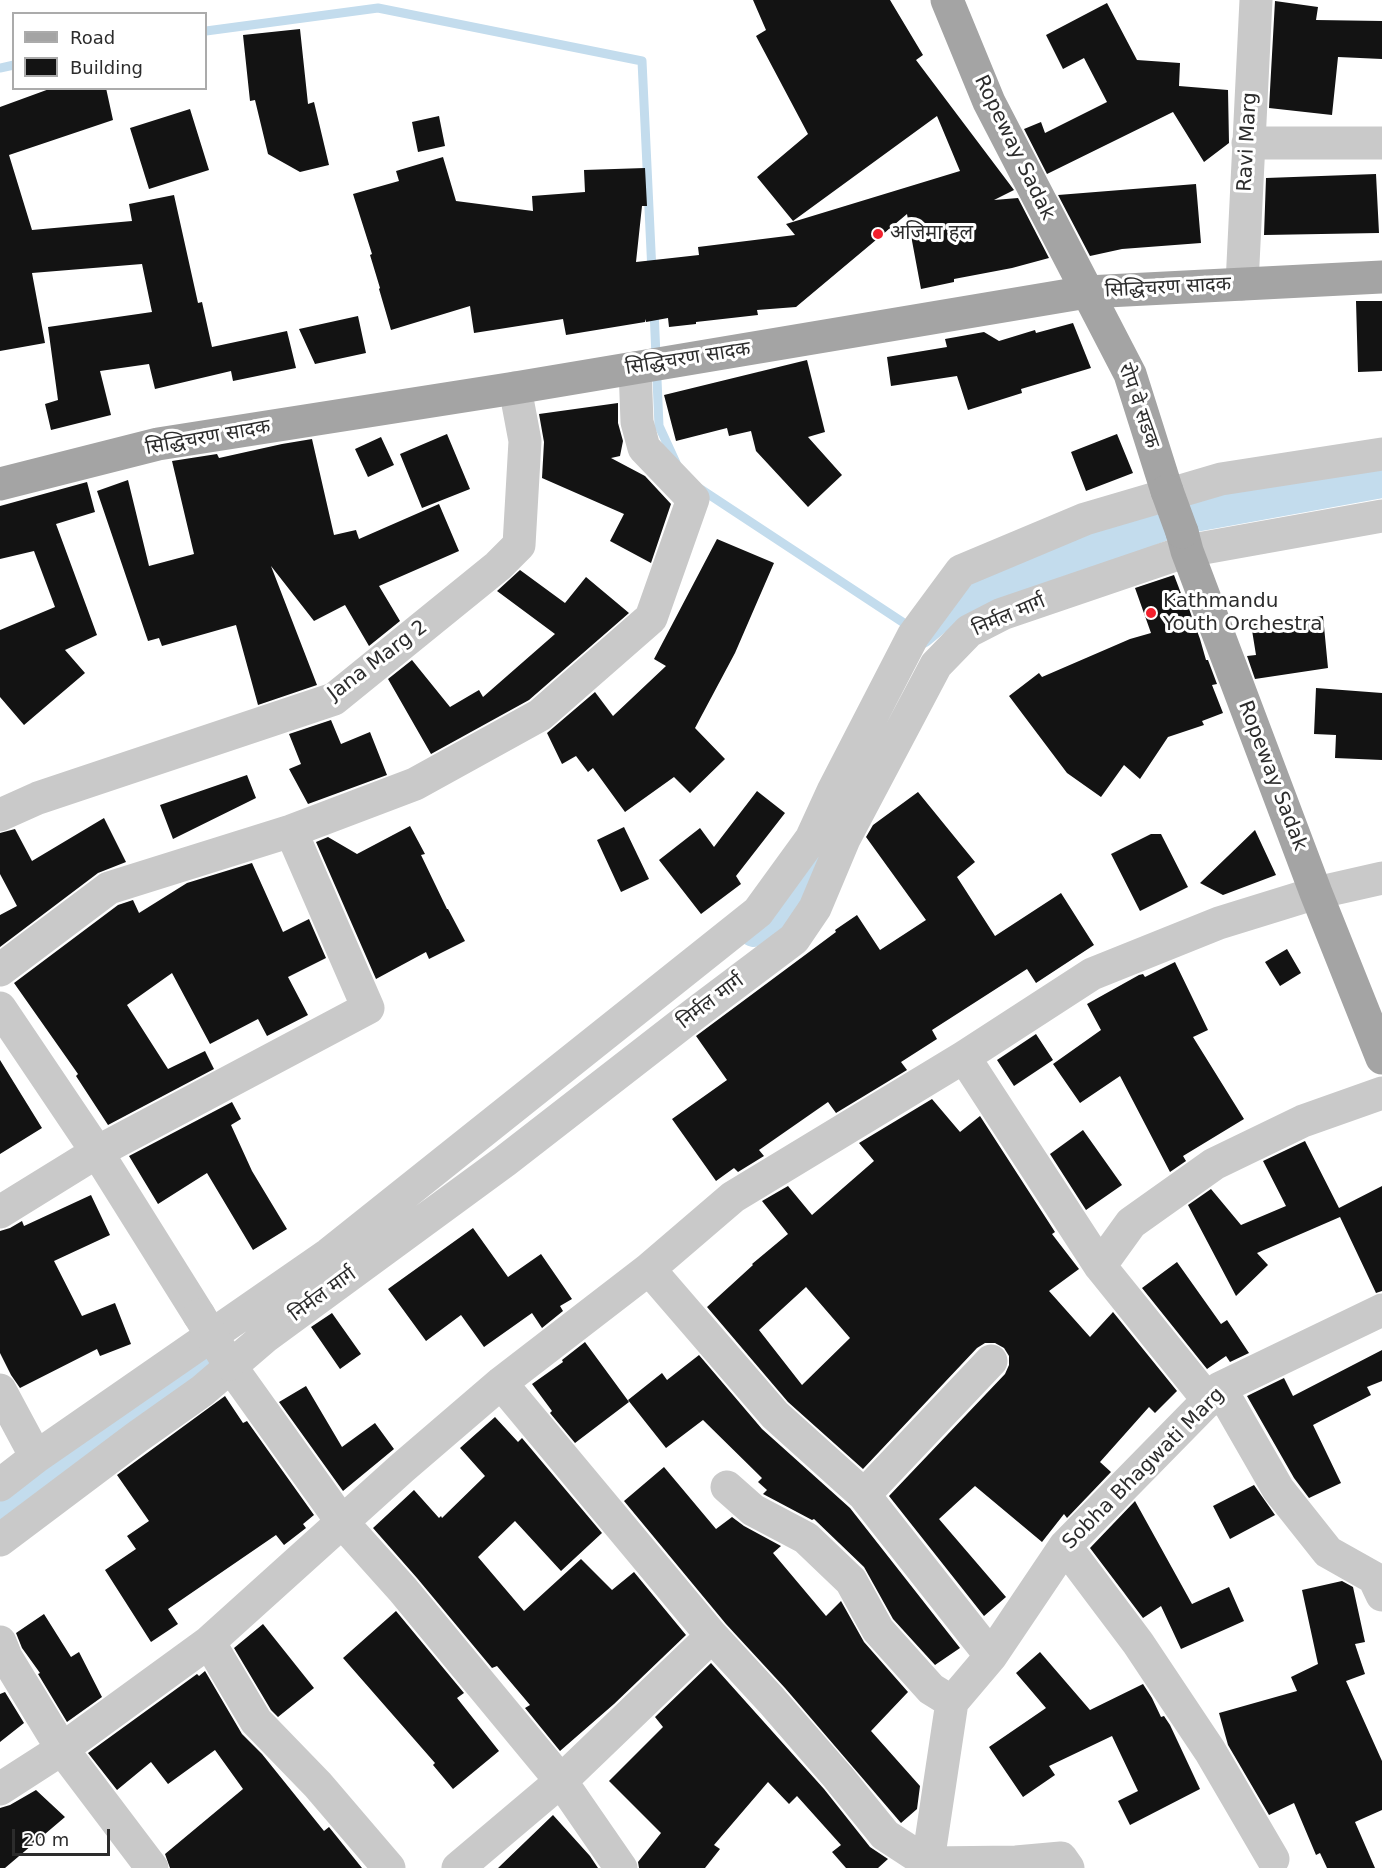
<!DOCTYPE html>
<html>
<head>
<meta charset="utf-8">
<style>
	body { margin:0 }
	#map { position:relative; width:1382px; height:1868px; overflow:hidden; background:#fff; font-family:"DejaVu Sans",sans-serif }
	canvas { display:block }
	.legend { position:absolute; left:12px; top:12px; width:195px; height:78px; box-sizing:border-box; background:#fff; border:2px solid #ababab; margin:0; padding:8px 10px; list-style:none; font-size:18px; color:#2c2c2c }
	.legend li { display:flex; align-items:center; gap:12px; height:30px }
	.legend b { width:30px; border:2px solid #ababab }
	.scale { position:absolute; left:12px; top:1829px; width:98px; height:27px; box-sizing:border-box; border:3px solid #2c2c2c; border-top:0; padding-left:8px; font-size:18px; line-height:21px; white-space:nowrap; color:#2c2c2c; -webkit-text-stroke:4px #fff; paint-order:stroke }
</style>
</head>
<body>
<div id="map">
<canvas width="1382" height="1868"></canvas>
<ul class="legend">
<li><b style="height:8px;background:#a4a4a4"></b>Road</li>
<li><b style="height:16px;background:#131313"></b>Building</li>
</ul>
<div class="scale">20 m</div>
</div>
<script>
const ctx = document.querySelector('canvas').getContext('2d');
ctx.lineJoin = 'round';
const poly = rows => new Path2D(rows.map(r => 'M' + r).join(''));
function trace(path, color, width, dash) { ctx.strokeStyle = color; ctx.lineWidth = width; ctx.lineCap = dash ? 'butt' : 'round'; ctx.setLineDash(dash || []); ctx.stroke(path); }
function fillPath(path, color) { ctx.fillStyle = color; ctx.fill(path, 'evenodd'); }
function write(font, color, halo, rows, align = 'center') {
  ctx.font = font + ' "DejaVu Sans","Noto Sans Devanagari",sans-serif'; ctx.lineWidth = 6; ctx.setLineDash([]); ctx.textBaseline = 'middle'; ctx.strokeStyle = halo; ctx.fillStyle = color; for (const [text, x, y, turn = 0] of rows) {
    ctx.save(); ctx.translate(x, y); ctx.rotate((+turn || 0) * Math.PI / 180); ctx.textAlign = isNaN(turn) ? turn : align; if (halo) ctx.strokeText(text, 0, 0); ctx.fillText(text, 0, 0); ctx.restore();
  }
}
const stream = poly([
	[206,31,378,8,642,61,652,272],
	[0,68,14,65],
	[654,310,659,426,676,463],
	[699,488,913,629]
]);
const canal = poly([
	[919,632,948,608,1178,518,1382,481],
	[754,930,764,923,796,892,810,842],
	[0,1513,126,1420,194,1361]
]);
const building = poly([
	[753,0,890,0,923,55,916,60,1014,190,994,200,1018,198,1049,258,1012,268,954,279,954,282,921,289,907,214,796,307,757,310,758,315,696,322,696,324,669,327,668,318,646,322,645,319,645,322,566,335,563,319,474,333,470,306,391,330,379,289,380,288,370,255,372,254,353,194,399,181,396,171,443,157,456,201,533,211,532,196,585,192,584,170,645,168,647,206,642,206,636,262,699,255,698,247,795,235,786,224,960,171,937,116,793,221,757,177,808,134,756,36,766,30],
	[1275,1,1318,7,1316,20,1382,21,1382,59,1338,57,1332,115,1269,108],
	[1107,3,1137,60,1180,63,1179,86,1228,90,1229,143,1204,162,1173,112,1047,174,1024,129,1041,122,1045,133,1107,102,1084,58,1063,69,1046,35],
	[300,29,308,104,314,102,329,165,300,172,268,154,255,100,250,101,243,35],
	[52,88,106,88,113,120,9,155,32,230,132,221,129,204,174,195,198,303,202,302,212,347,287,331,296,368,233,381,231,371,155,389,149,364,100,371,111,415,51,430,45,404,58,400,48,327,152,312,142,264,32,273,45,343,0,351,0,107],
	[190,109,209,170,149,189,130,128],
	[439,116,445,146,418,152,412,122],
	[1376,174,1379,233,1264,235,1266,178],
	[1196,184,1201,243,1122,249,1090,256,1058,195],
	[1356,301,1382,301,1382,371,1358,372],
	[358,316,366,353,315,364,299,329],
	[1073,323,1091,368,1021,389,1022,393,968,410,957,376,891,386,887,357,947,347,945,339,984,332,999,341,1035,330,1036,333],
	[807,360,825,432,808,437,842,475,808,507,756,451,751,431,729,436,727,428,676,441,664,395],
	[618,403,618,423,623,441,620,456,611,458,645,476,671,504,651,563,610,541,624,514,542,478,544,442,539,414],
	[447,434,470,489,422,508,400,454],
	[1117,434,1133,473,1086,491,1071,452],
	[381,437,394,465,368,477,355,449],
	[312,439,334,535,356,530,359,539,439,504,459,551,379,586,400,621,369,646,345,605,314,621,271,566,317,685,258,705,236,625,162,646,159,638,148,641,97,491,128,480,149,566,194,554,172,461,217,454,219,458,282,444],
	[87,482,95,512,56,524,97,635,65,650,85,673,24,725,0,697,0,630,55,607,34,551,0,559,0,506],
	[717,539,774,563,735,653,695,728,725,759,690,793,674,777,625,812,593,768,588,772,576,756,562,764,547,733,595,692,613,716,666,666,654,659],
	[520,570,565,603,586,577,629,613,529,700,431,754,388,679,412,660,450,707,479,690,483,697,555,634,497,591],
	[1174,575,1182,596,1184,595,1200,639,1206,660,1208,660,1217,684,1212,685,1223,713,1202,721,1204,725,1168,737,1140,779,1124,765,1101,797,1067,773,1009,696,1039,673,1042,677,1130,639,1151,633,1135,588],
	[1323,616,1328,668,1255,679,1247,656,1256,655,1251,624],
	[1316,688,1382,693,1382,760,1335,758,1336,735,1314,734],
	[331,720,341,744,370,732,387,775,308,804,289,769,301,764,289,734],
	[247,775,256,798,173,839,160,805],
	[757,791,785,813,736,876,741,884,701,914,659,860,700,828,714,847],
	[918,792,975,862,957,877,995,936,1061,893,1094,945,1036,983,1027,969,932,1030,937,1039,901,1062,907,1070,836,1113,828,1102,759,1150,764,1156,738,1172,734,1168,716,1181,672,1119,727,1080,696,1036,836,932,835,930,857,915,880,950,926,920,866,837,873,825],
	[104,818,126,862,98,873,0,947,0,915,17,906,0,874,0,833,15,829,32,861],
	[410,826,425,854,421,855,447,909,448,909,465,941,429,959,426,952,376,979,316,842,328,837,357,854],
	[624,827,649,879,621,892,597,840],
	[1255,830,1276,875,1223,895,1200,883],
	[1151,834,1161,834,1188,887,1140,911,1111,854],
	[252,863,283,932,309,919,326,958,288,977,308,1015,267,1036,258,1019,210,1044,172,973,127,1005,168,1069,205,1051,214,1069,108,1125,76,1076,78,1074,14,983,118,905,133,900,139,913,187,883],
	[1287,949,1301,973,1280,986,1265,962],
	[1175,962,1208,1030,1193,1037,1244,1119,1183,1156,1186,1161,1170,1172,1120,1076,1080,1103,1053,1064,1101,1030,1087,1004,1139,975,1143,974,1145,977],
	[1036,1034,1053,1060,1014,1086,997,1060],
	[0,1060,42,1128,0,1154],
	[932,1099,960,1132,980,1116,1055,1232,1052,1234,1079,1269,1049,1291,1090,1337,1113,1312,1177,1391,1155,1413,1149,1407,1100,1462,1111,1472,1067,1518,1064,1514,1042,1542,975,1486,939,1519,1006,1597,984,1616,889,1496,1005,1374,1009,1365,1009,1356,1004,1348,995,1343,985,1343,977,1348,863,1469,788,1402,707,1307,753,1265,752,1264,788,1234,762,1201,788,1186,812,1215,874,1161,859,1143],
	[806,1287,850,1338,802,1385,759,1330],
	[232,1102,241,1119,231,1125,252,1171,287,1229,253,1250,207,1173,158,1204,129,1156],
	[1083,1130,1122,1185,1086,1210,1050,1154],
	[1305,1141,1339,1208,1382,1186,1382,1291,1376,1293,1340,1217,1257,1253,1268,1265,1236,1296,1188,1205,1211,1189,1241,1225,1286,1206,1263,1161],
	[91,1195,110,1235,54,1261,82,1316,115,1303,131,1344,100,1356,97,1349,20,1388,11,1375,0,1353,0,1231,10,1228,22,1221,24,1226],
	[473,1228,508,1277,541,1254,572,1299,560,1306,563,1311,542,1328,532,1313,484,1347,461,1315,426,1341,388,1289],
	[1177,1262,1221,1324,1227,1320,1249,1353,1230,1362,1226,1356,1207,1369,1142,1288],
	[332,1313,361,1354,340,1369,311,1327],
	[585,1342,629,1402,575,1443,550,1413,552,1411,532,1384,563,1362,562,1360],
	[1382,1350,1382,1381,1367,1387,1371,1395,1313,1425,1341,1483,1309,1498,1294,1478,1247,1396,1284,1378,1293,1396],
	[699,1355,762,1429,850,1508,960,1648,935,1665,893,1619,864,1567,814,1519,812,1520,763,1494,767,1490,758,1482,762,1478,703,1420,666,1448,628,1400,662,1373,667,1380],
	[306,1386,342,1447,375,1423,394,1449,343,1491,279,1402],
	[225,1396,243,1423,247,1421,314,1515,303,1524,306,1528,284,1545,276,1535,168,1609,178,1624,151,1642,105,1570,136,1549,127,1536,149,1521,117,1475],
	[495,1417,518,1442,522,1438,602,1533,561,1571,515,1521,478,1557,524,1611,581,1559,612,1590,634,1572,686,1635,614,1704,560,1751,525,1708,530,1705,497,1666,492,1668,417,1578,373,1528,414,1490,439,1518,441,1516,442,1518,485,1476,460,1448],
	[664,1467,716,1529,732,1517,744,1526,781,1546,773,1553,826,1616,841,1601,864,1642,908,1692,871,1731,920,1786,917,1809,901,1823,785,1688,726,1624,624,1501],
	[1254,1485,1275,1515,1230,1539,1213,1506],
	[1135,1501,1192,1604,1229,1587,1244,1621,1181,1649,1161,1606,1143,1618,1090,1548],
	[1342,1581,1353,1587,1365,1642,1355,1644,1365,1674,1346,1681,1382,1761,1382,1810,1355,1822,1375,1868,1327,1868,1320,1853,1316,1855,1294,1803,1269,1815,1228,1745,1219,1713,1297,1691,1291,1677,1318,1664,1302,1590],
	[396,1611,464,1693,457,1698,499,1751,453,1789,433,1765,435,1763,343,1658],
	[44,1614,71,1657,79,1652,102,1697,67,1722,38,1674,40,1673,22,1648,16,1633],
	[263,1624,314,1688,278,1717,271,1710,234,1648],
	[1040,1652,1090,1710,1143,1684,1152,1698,1161,1717,1164,1716,1170,1725,1200,1789,1130,1825,1118,1801,1138,1791,1112,1736,1049,1766,1055,1775,1023,1797,989,1747,1046,1708,1016,1673],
	[711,1663,824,1789,870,1847,888,1859,878,1868,846,1868,832,1852,841,1845,797,1796,789,1804,768,1782,714,1845,720,1849,705,1868,639,1868,638,1862,661,1833,609,1781,663,1727,655,1717],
	[205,1671,242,1734,262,1754,324,1831,329,1827,362,1868,170,1868,165,1854,243,1789,215,1750,168,1784,151,1762,117,1790,88,1753,197,1674,199,1676],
	[5,1692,24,1723,0,1742,0,1694],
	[36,1790,65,1817,5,1868,0,1868,0,1808,10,1805],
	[553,1815,590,1856,598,1868,498,1868]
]);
const minor = poly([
	[1248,143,1382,143],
	[1242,284,1256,0],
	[0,815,38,798,334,699,498,566,519,545,525,441,515,388],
	[0,970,109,888,291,831,415,784,540,715,651,618,693,499,644,448,637,422,635,368],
	[0,1008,97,1152,199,1315],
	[964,1057,1100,1266,1209,1401],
	[0,1212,97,1152,368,1008,291,831],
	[1100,1266,1131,1223,1214,1164,1303,1121,1382,1093],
	[649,1269,775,1415,864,1495,991,1656],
	[229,1364,342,1522,403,1590,561,1781,621,1868],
	[1220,1388,1278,1489,1328,1552,1374,1578,1382,1595],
	[0,1390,36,1457,0,1485],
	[36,1457,329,1254,758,912,811,839,833,791,913,636,961,571,1085,519,1221,479,1382,454],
	[727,1487,753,1510,806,1538,851,1581,878,1630,931,1689,952,1702],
	[864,1495,991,1361],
	[0,1540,137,1437,202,1391,265,1337,505,1161,693,1015,794,939,815,908,844,839,936,665,969,631,1002,614,1187,551,1382,516],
	[1065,1546,1138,1643,1210,1751,1273,1859],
	[712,1636,771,1700,838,1777,885,1835,928,1863,1016,1862,1061,1858,1068,1868],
	[0,1642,6,1657,62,1749,152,1868],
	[209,1642,256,1721,318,1785,389,1868],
	[0,1789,62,1749,209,1642,402,1468,501,1383,649,1269,733,1197,964,1057,1092,974,1219,923,1316,893,1382,878],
	[458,1868,561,1781,712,1636,501,1383],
	[927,1868,952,1702,991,1656,1065,1546,1220,1388,1382,1310]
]);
const major = poly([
	[947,0,989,102,1130,374,1167,491],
	[0,484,158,444,515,388,1087,292,1382,277],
	[1182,532,1187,551,1316,893,1382,1058]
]);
const minorBridge = poly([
	[199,1315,229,1364]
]);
const majorBridge = poly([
	[1167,491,1182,532]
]);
const markers = [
	[878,234,6,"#f2202d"],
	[1151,613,6,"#f2202d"]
];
const streetNames = [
	["Ravi Marg",1248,142,-87],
	["Ropeway Sadak",1014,148,64],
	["सिद्धिचरण सादक",1168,288,-3],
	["सिद्धिचरण सादक",688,359,-9],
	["रोप वे सडक",1138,406,71],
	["सिद्धिचरण सादक",208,438,-10],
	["निर्मल मार्ग",1009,616,-23],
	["Jana Marg 2",378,661,-37],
	["Ropeway Sadak",1272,776,69],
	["निर्मल मार्ग",711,1002,-37],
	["निर्मल मार्ग",323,1295,-36],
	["Sobha Bhagwati Marg",1144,1469,-45]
];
const poiNames = [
	["अजिमा हल",890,234],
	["Kathmandu",1163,602],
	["Youth Orchestra",1163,625]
];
trace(stream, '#c3dced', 9);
trace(canal, '#c3dced', 34);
fillPath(building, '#131313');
trace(minor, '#c9c9c9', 33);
trace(major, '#a4a4a4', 33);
trace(minorBridge, '#c9c9c9', 33);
trace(majorBridge, '#a4a4a4', 33);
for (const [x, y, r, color] of markers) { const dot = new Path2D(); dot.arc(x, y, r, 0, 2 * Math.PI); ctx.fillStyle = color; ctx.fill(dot); trace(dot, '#fff', 2); }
write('20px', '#2c2c2c', '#fff', streetNames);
write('20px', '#2c2c2c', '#fff', poiNames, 'left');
</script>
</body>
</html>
